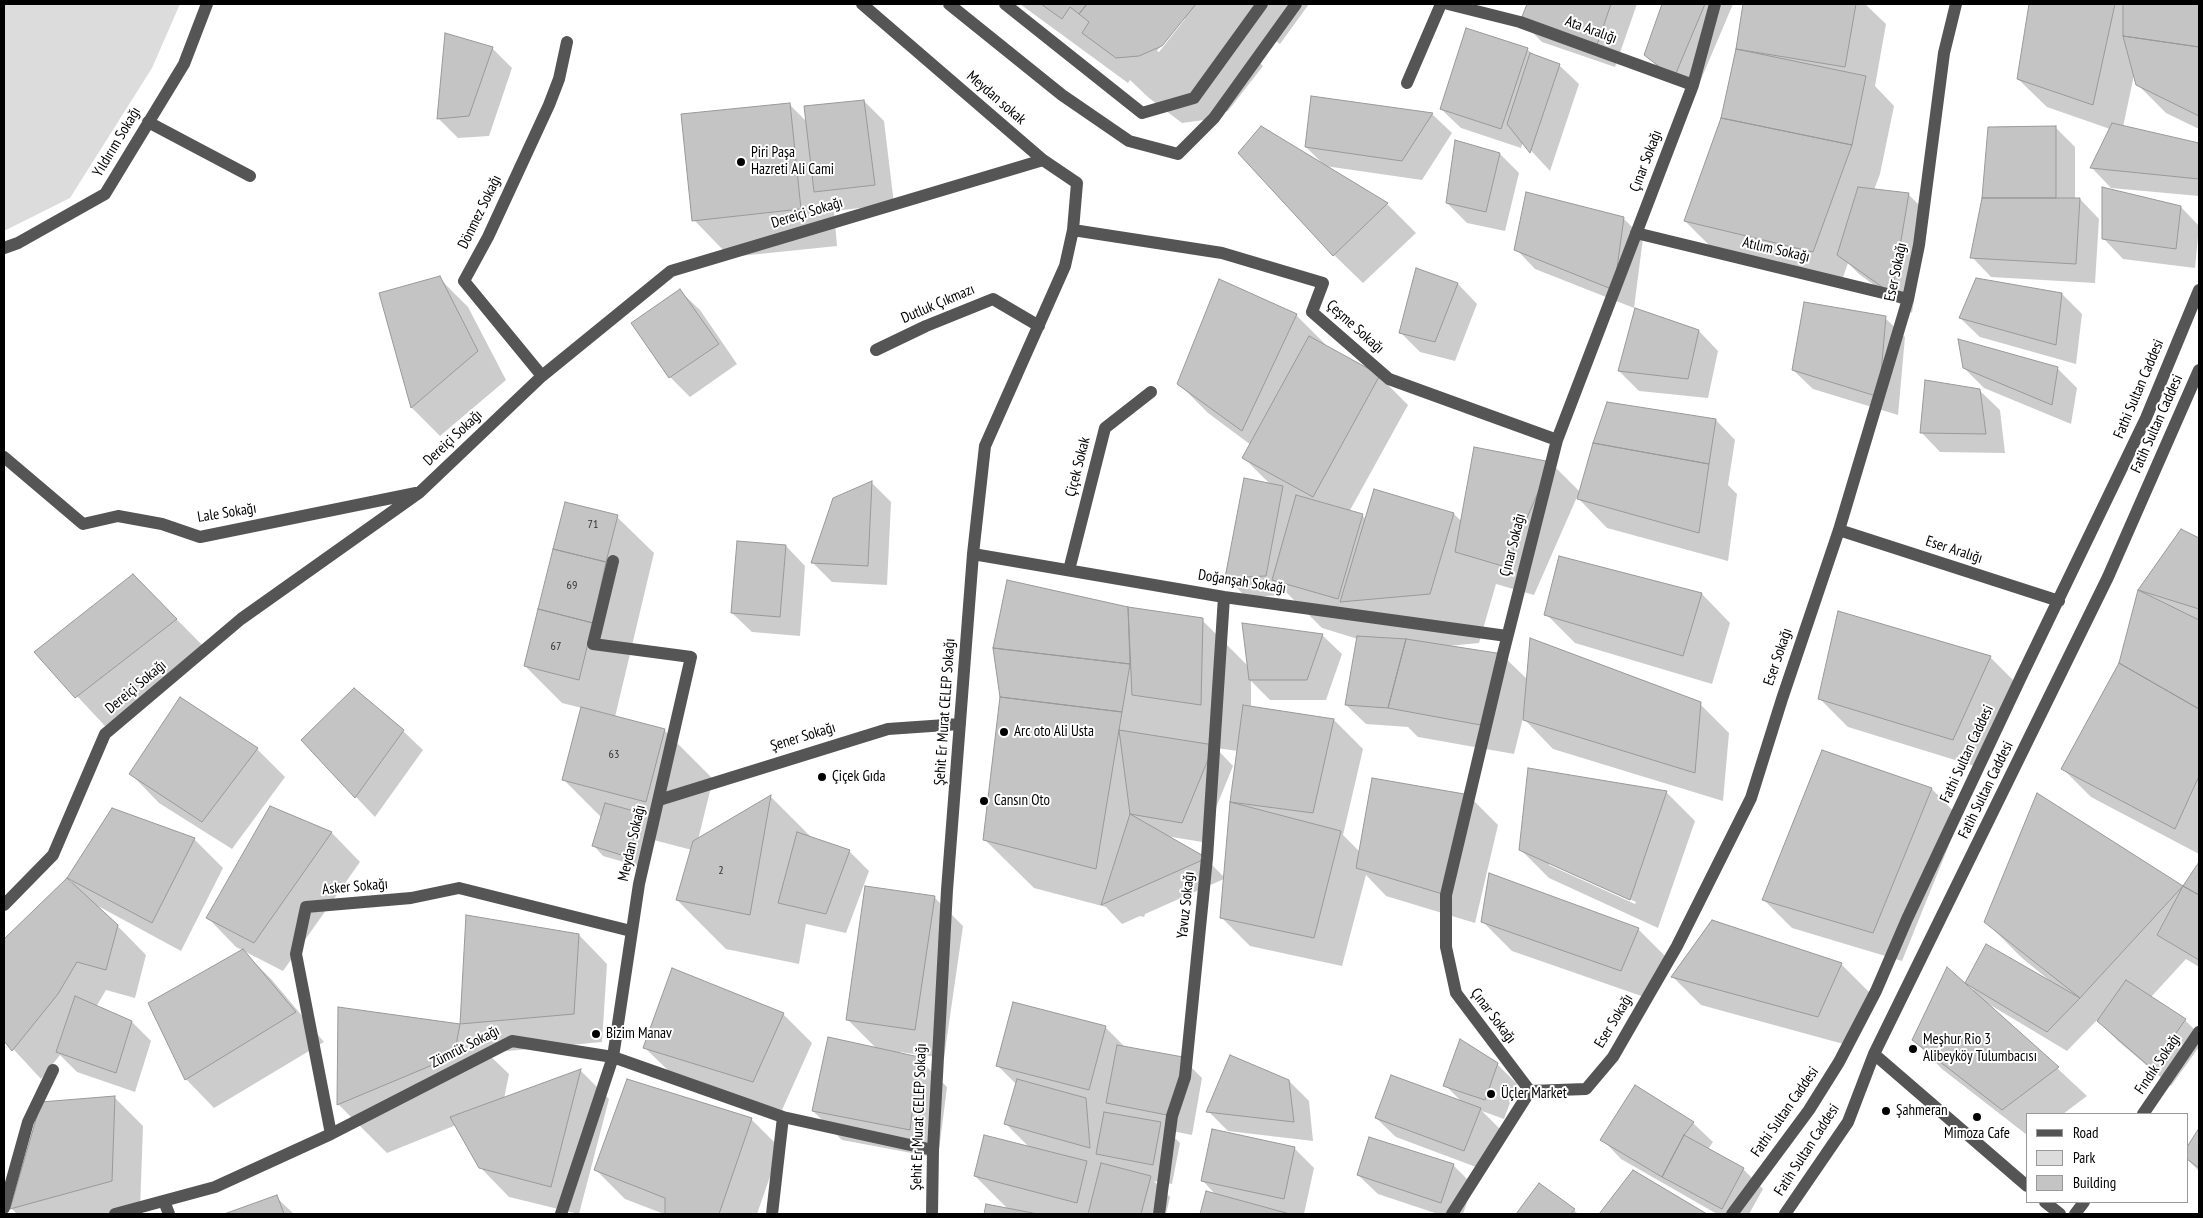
<!DOCTYPE html>
<html>
<head>
<meta charset="utf-8">
<style>
	body { margin:0 }
	#map { position:relative; width:2203px; height:1218px; overflow:hidden; background:#fff; font-family:"PT Sans Narrow",sans-serif }
	canvas { display:block }
	.frame { position:absolute; inset:0; border:5px solid #000; pointer-events:none }
	.legend { position:absolute; left:2026px; top:1113px; width:162px; height:90px; box-sizing:border-box; background:#fff; border:1px solid #999; margin:0; padding:6px 9px; list-style:none; font-size:15px; color:#000 }
	.legend li { display:flex; align-items:center; gap:10px; height:25px }
	.legend b { width:25px; border:1px solid #999 }
</style>
</head>
<body>
<div id="map">
<canvas width="2203" height="1218"></canvas>
<div class="frame"></div>
<ul class="legend">
<li><b style="height:6px;background:#555"></b>Road</li>
<li><b style="height:14px;background:#dcdcdc"></b>Park</li>
<li><b style="height:14px;background:#c4c4c4"></b>Building</li>
</ul>
</div>
<script>
const ctx = document.querySelector('canvas').getContext('2d');
ctx.lineJoin = 'round';
function fillPath(path, color) { ctx.fillStyle = color; ctx.fill(path, 'evenodd'); }
const poly = rows => new Path2D(rows.map(r => 'M' + r).join(''));
function trace(path, color, width, dash) { ctx.strokeStyle = color; ctx.lineWidth = width; ctx.lineCap = dash ? 'butt' : 'round'; ctx.setLineDash(dash || []); ctx.stroke(path); }
function write(font, color, halo, rows, align = 'center') {
  ctx.font = font + ' "PT Sans Narrow",sans-serif'; ctx.lineWidth = 4; ctx.setLineDash([]); ctx.textBaseline = 'middle'; ctx.strokeStyle = halo; ctx.fillStyle = color; for (const [text, x, y, turn = 0] of rows) {
    ctx.save(); ctx.translate(x, y); ctx.rotate((+turn || 0) * Math.PI / 180); ctx.textAlign = isNaN(turn) ? turn : align; if (halo) ctx.strokeText(text, 0, 0); ctx.fillText(text, 0, 0); ctx.restore();
  }
}
const green = poly([
	[4,4,180,4,152,68,70,198,4,231]
]);
const shadow = poly([
	[1020,4,1309,4,1280,44,1270,37,1255,58,1263,66,1228,111,1204,120,1182,123,1149,98,1130,80,1128,83],
	[1183,17,1185,19,1159,52,1157,51],
	[1528,4,1637,4,1615,67,1542,42,1522,22],
	[1663,4,1733,4,1694,96,1665,74,1645,54],
	[1744,4,1865,4,1886,24,1875,86,1894,106,1880,174,1874,190,1908,194,1928,214,1912,313,1859,274,1848,263,1842,280,1714,250,1685,221,1723,118],
	[2030,4,2199,4,2199,129,2166,113,2137,84,2134,75,2123,127,2199,144,2199,196,2111,188,2092,168,2110,129,2047,107,2018,79],
	[492,48,512,68,489,136,458,138,439,119],
	[1527,49,1535,56,1559,65,1579,84,1550,171,1523,142,1521,148,1461,128,1441,109],
	[1313,98,1432,114,1452,133,1422,180,1325,166,1387,204,1416,233,1363,283,1334,255,1324,165,1306,147],
	[864,101,884,121,894,204,834,211,837,246,730,257,694,220,789,104,807,122],
	[2055,127,2075,147,2075,199,2080,199,2099,219,2095,283,1991,277,1972,257],
	[1500,154,1519,173,1505,231,1467,223,1447,203],
	[2181,207,2199,226,2195,268,2123,259,2104,239],
	[1623,218,1643,238,1634,308,1535,269,1516,249],
	[1416,270,1458,284,1477,304,1455,361,1420,352,1400,332],
	[439,278,468,307,506,380,440,436,412,408,380,294],
	[1977,280,2062,294,2082,314,2076,364,1980,337,1960,318],
	[680,291,700,310,737,364,690,397,670,377,633,323],
	[1296,315,1325,344,1324,346,1379,376,1408,405,1349,512,1362,515,1366,520,1454,514,1462,522,1551,463,1580,492,1716,420,1735,440,1728,485,1737,494,1728,561,1607,528,1577,497,1534,595,1496,584,1479,643,1448,646,1502,655,1528,680,1700,704,1729,733,1723,801,1553,749,1523,718,1514,754,1418,737,1408,727,1366,724,1346,705,1358,639,1322,628,1286,592,1286,595,1246,597,1226,577,1271,485,1244,458,1251,445,1208,413,1179,384],
	[1885,318,1905,337,1898,415,1813,389,1793,370],
	[1699,331,1718,351,1708,398,1639,391,1619,371],
	[1964,368,2058,369,2077,388,2071,424,1984,388],
	[1980,391,2000,410,2005,453,1940,452,1921,432],
	[872,483,891,502,887,585,832,582,812,562,834,499],
	[617,517,654,553,615,717,664,730,713,779,698,840,770,796,813,839,849,851,869,871,846,933,806,924,799,964,726,949,677,900,692,850,646,838,638,866,603,856,594,846,602,818,564,780,582,708,562,703,525,666],
	[2181,530,2199,539,2199,854,2091,797,2062,768,2120,664,2139,591],
	[786,546,805,566,800,636,752,632,732,613],
	[133,575,205,648,105,726,36,652],
	[1702,594,1730,623,1712,684,1575,643,1546,614],
	[1128,608,1202,620,1248,666,1322,635,1342,654,1326,700,1270,700,1251,681,1251,707,1334,720,1363,749,1343,835,1360,852,1469,796,1498,825,1475,923,1386,896,1366,875,1342,966,1250,946,1221,917,1224,879,1145,914,1144,917,1140,916,1122,924,1106,907,1034,888,984,839],
	[1216,748,1238,751,1224,877,1206,859,1166,836,1202,842,1233,766],
	[1839,612,1990,657,2019,686,1981,768,1848,727,1819,698],
	[403,731,423,750,375,817,302,740],
	[257,749,285,777,232,849,159,803,131,774],
	[1529,769,1667,793,1695,821,1658,928,1549,878,1520,849],
	[1549,862,1636,902,1635,904,1549,865],
	[1932,789,1960,818,1902,961,1792,928,1763,899],
	[2038,795,2182,887,2199,865,2199,967,2186,959,2151,997,2185,1020,2199,1034,2199,1047,2171,1086,2118,1041,2097,1020,2067,1051,1987,1003,2087,1096,2063,1114,2027,1114,2027,1135,1942,1069,1914,1040,1974,990,1967,983,2049,980,2022,958,1985,921],
	[270,807,332,833,360,862,283,971,236,947,208,918],
	[112,810,194,839,223,868,181,951,98,906,146,955,135,998,106,990,96,1007,132,1022,151,1041,135,1092,77,1072,60,1055,41,1079,4,1039,4,941,67,879,71,883,72,881,68,877],
	[934,897,963,926,944,1058,900,1052,899,1054,918,1058,947,1087,938,1158,842,1140,813,1111,877,1049,847,1019],
	[467,917,579,935,607,964,602,1042,487,1053,509,1074,504,1099,581,1071,609,1099,579,1214,509,1197,480,1167,456,1125,387,1153,339,1105,339,1009,461,1025],
	[1483,922,1638,929,1667,958,1650,999,1512,951],
	[1712,922,1841,964,1870,993,1847,1045,1701,1005,1673,977],
	[243,951,272,980,324,1042,214,1108,186,1079],
	[783,1014,812,1043,782,1110,674,1076,645,1048],
	[1105,1027,1126,1048,1182,1058,1202,1078,1192,1135,1167,1130,1180,1143,1172,1184,1154,1181,1170,1197,1166,1214,986,1214,987,1205,1009,1210,975,1176,1030,1148,1005,1123,1016,1084,998,1066],
	[1497,1064,1517,1084,1504,1119,1482,1111,1500,1129,1484,1170,1396,1137,1376,1118,1462,1102,1445,1085],
	[1289,1081,1309,1101,1313,1141,1228,1131,1208,1111],
	[1635,1086,1693,1123,1713,1142,1708,1149,1743,1169,1763,1189,1749,1214,1717,1214,1621,1159,1602,1139],
	[114,1097,143,1126,140,1210,124,1214,17,1214,12,1209,42,1103],
	[751,1119,780,1148,757,1214,664,1214,625,1199,596,1170],
	[2199,1130,2199,1171,2187,1159,2187,1150],
	[1294,1148,1314,1168,1304,1214,1201,1214,1207,1193,1217,1196,1203,1181],
	[1453,1165,1473,1185,1463,1214,1438,1214,1378,1194,1358,1175],
	[1634,1171,1705,1214,1601,1214],
	[1539,1184,1574,1210,1578,1214,1517,1214],
	[276,1197,294,1214,228,1214]
]);
const building = poly([
	[1041,4,1087,4,1079,14,1070,7,1062,19,1041,4],
	[1087,4,1196,4,1162,46,1139,56,1116,58,1082,33,1089,22,1079,14,1087,4],
	[1527,4,1611,4,1596,48,1520,22,1527,4],
	[1662,4,1705,4,1674,78,1644,55,1662,4],
	[1743,4,1856,4,1845,67,1736,49,1743,4],
	[2029,4,2115,4,2093,105,2017,79,2029,4],
	[2123,4,2199,4,2199,47,2123,36,2123,4],
	[1466,28,1528,48,1501,129,1440,109,1466,28],
	[445,33,493,47,469,116,437,119,445,33],
	[2123,36,2199,47,2199,116,2136,85,2123,36],
	[1736,49,1866,76,1852,145,1721,118,1736,49],
	[1530,53,1560,64,1530,153,1507,124,1530,53],
	[1311,96,1433,113,1402,161,1305,147,1311,96],
	[864,100,875,185,814,192,804,106,864,100],
	[790,103,801,209,692,221,681,114,790,103],
	[1721,118,1852,145,1813,252,1684,221,1721,118],
	[2112,123,2199,143,2199,179,2090,168,2112,123],
	[1261,126,1388,203,1333,256,1238,153,1261,126],
	[2056,126,2056,198,1982,198,1988,127,2056,126],
	[1455,140,1500,153,1486,212,1446,203,1455,140],
	[1858,187,1909,193,1892,294,1837,255,1858,187],
	[2102,187,2181,206,2176,249,2102,239,2102,187],
	[1526,192,1624,217,1614,290,1514,250,1526,192],
	[1982,198,2080,198,2076,264,1970,258,1982,198],
	[1416,268,1458,283,1435,342,1399,333,1416,268],
	[440,276,478,351,411,408,379,293,440,276],
	[1976,278,2062,293,2056,345,1959,318,1976,278],
	[1219,279,1297,314,1242,431,1177,384,1219,279],
	[680,289,719,344,669,378,631,323,680,289],
	[1804,302,1886,316,1879,397,1792,370,1804,302],
	[1635,308,1699,330,1688,379,1618,371,1635,308],
	[1309,336,1380,375,1313,497,1242,458,1309,336],
	[1958,339,2058,367,2052,405,1963,368,1958,339],
	[1925,380,1980,389,1986,434,1920,433,1925,380],
	[1607,402,1716,419,1709,464,1593,443,1607,402],
	[1593,443,1709,464,1699,533,1577,499,1593,443],
	[1474,447,1551,462,1506,567,1455,552,1474,447],
	[1244,478,1283,486,1266,576,1225,578,1244,478],
	[872,481,868,566,811,563,833,498,872,481],
	[1374,489,1454,513,1430,594,1340,602,1374,489],
	[1296,495,1363,514,1338,599,1272,580,1296,495],
	[565,502,618,515,606,562,553,549,565,502],
	[2181,529,2199,538,2199,609,2138,590,2181,529],
	[737,541,786,545,780,617,731,613,737,541],
	[553,549,606,562,593,623,538,609,553,549],
	[1559,556,1702,593,1683,656,1544,615,1559,556],
	[133,574,177,619,75,698,34,652,133,574],
	[1007,580,1128,607,1130,664,993,648,1007,580],
	[2138,590,2199,620,2199,709,2119,663,2138,590],
	[1128,607,1203,618,1201,705,1132,695,1128,607],
	[538,609,593,623,579,680,524,666,538,609],
	[1838,611,1991,656,1953,740,1818,699,1838,611],
	[1242,623,1323,634,1307,680,1249,680,1242,623],
	[1357,636,1406,639,1388,708,1345,705,1357,636],
	[1530,638,1701,702,1695,773,1523,720,1530,638],
	[1406,639,1503,654,1486,726,1388,708,1406,639],
	[993,648,1130,664,1122,712,1000,697,993,648],
	[2119,663,2199,709,2199,776,2175,829,2061,769,2119,663],
	[354,688,404,730,355,798,301,740,354,688],
	[180,697,258,748,202,822,129,774,180,697],
	[1000,697,1122,712,1096,869,983,840,1000,697],
	[1243,705,1334,719,1313,813,1230,802,1243,705],
	[581,707,665,729,646,802,562,780,581,707],
	[1119,730,1214,745,1182,823,1130,814,1119,730],
	[1822,750,1932,788,1873,933,1762,900,1822,750],
	[1528,768,1667,791,1630,900,1519,850,1528,768],
	[1372,778,1470,795,1446,895,1356,868,1372,778],
	[2037,793,2183,886,2080,998,1984,922,2037,793],
	[771,795,750,915,676,900,693,841,771,795],
	[1230,802,1341,831,1314,938,1220,918,1230,802],
	[605,803,641,813,628,857,592,846,605,803],
	[270,806,332,832,254,943,206,918,270,806],
	[112,808,195,838,152,923,67,878,112,808],
	[1130,814,1207,858,1101,905,1130,814],
	[797,832,850,850,826,914,778,903,797,832],
	[2199,862,2199,895,2183,886,2199,862],
	[1489,873,1639,928,1621,971,1481,922,1489,873],
	[67,878,118,925,106,970,77,962,58,994,12,1051,4,1041,4,939,67,878],
	[865,886,935,896,915,1030,846,1020,865,886],
	[2183,886,2199,895,2199,960,2157,935,2183,886],
	[466,915,579,934,574,1014,460,1024,466,915],
	[1712,920,1842,963,1818,1017,1671,977,1712,920],
	[1986,944,2080,998,2047,1032,1965,983,1986,944],
	[243,949,296,1012,185,1080,148,1003,243,949],
	[1947,967,2059,1067,2002,1110,1912,1040,1947,967],
	[672,968,784,1013,753,1082,643,1048,672,968],
	[2126,980,2186,1019,2151,1068,2097,1021,2126,980],
	[75,996,132,1021,116,1073,56,1052,75,996],
	[1013,1002,1106,1026,1089,1090,996,1066,1013,1002],
	[338,1007,460,1024,454,1056,337,1105,338,1007],
	[828,1037,919,1057,910,1130,812,1111,828,1037],
	[1460,1039,1498,1063,1485,1100,1443,1086,1460,1039],
	[1117,1045,1183,1057,1172,1116,1106,1103,1117,1045],
	[1230,1055,1289,1080,1294,1122,1206,1112,1230,1055],
	[581,1069,551,1187,479,1168,450,1117,581,1069],
	[1391,1075,1481,1108,1464,1151,1375,1118,1391,1075],
	[627,1079,752,1118,719,1214,665,1214,665,1198,594,1170,627,1079],
	[1017,1079,1086,1098,1090,1148,1004,1124,1017,1079],
	[1635,1085,1694,1122,1684,1135,1662,1177,1600,1140,1635,1085],
	[115,1096,112,1181,10,1209,41,1102,115,1096],
	[1104,1112,1161,1122,1153,1165,1096,1154,1104,1112],
	[2199,1128,2199,1168,2187,1159,2187,1147,2199,1128],
	[1212,1129,1295,1147,1284,1199,1201,1181,1212,1129],
	[984,1135,1087,1161,1077,1203,974,1176,984,1135],
	[1684,1135,1744,1168,1722,1209,1662,1177,1684,1135],
	[1369,1137,1454,1164,1441,1203,1357,1175,1369,1137],
	[1101,1163,1151,1176,1141,1214,1088,1214,1101,1163],
	[1633,1170,1707,1214,1599,1214,1633,1170],
	[1539,1183,1575,1209,1571,1214,1516,1214,1539,1183],
	[1206,1191,1290,1214,1200,1214,1206,1191],
	[277,1195,284,1214,224,1214,277,1195],
	[986,1204,1038,1214,984,1214,986,1204]
]);
const minor = poly([
	[862,4,1043,160,1077,183,1073,230,1065,266,985,446,973,554,947,890,933,1150,932,1214],
	[949,4,1062,95,1129,141,1178,154,1214,118,1296,4],
	[1005,4,1142,113,1194,98,1262,4],
	[1448,4,1520,22,1693,85],
	[1407,83,1441,4],
	[148,122,250,176],
	[1073,230,1222,253,1323,283,1312,312,1389,379,1557,440],
	[1636,233,1908,299],
	[4,248,18,243,105,194,184,64,207,4],
	[876,350,926,326,993,299,1039,326],
	[542,376,464,281,488,237,549,105,559,79,567,42],
	[4,457,83,524,118,516,162,524,200,537,416,493],
	[1839,530,2059,601],
	[973,554,1224,597,1507,636],
	[1069,570,1105,428,1151,392],
	[659,800,888,729,960,724],
	[4,905,53,855,105,734,241,619,420,492,542,376,671,271,1043,160],
	[1874,1054,2027,1186],
	[1530,1091,1586,1089,1613,1057,1677,946,1751,798,1782,699,1839,530,1908,299,1919,245,1944,53,1956,4],
	[1530,1091,1456,993,1446,947,1446,895,1503,654,1557,440,1693,85,1715,4],
	[2143,1114,2199,1032],
	[331,1134,296,954,306,907,411,898,459,888,631,931],
	[164,1201,169,1214],
	[2045,1202,2060,1214],
	[4,1208,28,1122,53,1070],
	[115,1214,215,1187,331,1134,512,1041,613,1057,783,1117,933,1150],
	[561,1214,613,1057,639,884,691,657,593,644,613,561],
	[772,1214,783,1117],
	[1159,1214,1172,1116,1185,1077,1207,858,1224,597],
	[1452,1214,1530,1091],
	[1732,1214,1809,1110,1839,1062,1876,991,1907,919,2022,675,2146,418,2199,290],
	[1785,1214,1848,1122,1874,1054,2108,577,2199,370],
	[2075,1214,2084,1202]
]);
const markers = [
	[741,162,5,"#000"],
	[1004,732,5,"#000"],
	[822,777,5,"#000"],
	[984,801,5,"#000"],
	[596,1034,5,"#000"],
	[1913,1049,5,"#000"],
	[1491,1094,5,"#000"],
	[1886,1111,5,"#000"],
	[1977,1117,5,"#000"]
];
const numberNames = [
	["71",593,525],
	["69",572,586],
	["67",556,647],
	["63",614,755],
	["2",721,871]
];
const streetNames = [
	["Ata Aralığı",1591,30,20],
	["Meydan sokak",996,98,41],
	["Yıldırım Sokağı",117,142,-59],
	["Çınar Sokağı",1646,161,-69],
	["Dönmez Sokağı",480,212,-64],
	["Dereiçi Sokağı",807,213,-17],
	["Atılım Sokağı",1776,250,13],
	["Eser Sokağı",1896,272,-78],
	["Dutluk Çıkmazı",938,304,-23],
	["Çeşme Sokağı",1355,327,42],
	["Fathi Sultan Caddesi",2139,389,-67],
	["Fatih Sultan Caddesi",2157,424,-66],
	["Dereiçi Sokağı",453,438,-43],
	["Çiçek Sokak",1078,467,-76],
	["Lale Sokağı",227,513,-9],
	["Çınar Sokağı",1513,545,-76],
	["Eser Aralığı",1954,550,18],
	["Doğanşah Sokağı",1242,582,9],
	["Eser Sokağı",1778,657,-71],
	["Dereiçi Sokağı",136,687,-40],
	["Şehit Er Murat CELEP Sokağı",945,712,-86],
	["Şener Sokağı",803,737,-17],
	["Fathi Sultan Caddesi",1967,754,-65],
	["Fatih Sultan Caddesi",1986,790,-64],
	["Meydan Sokağı",632,843,-77],
	["Asker Sokağı",355,887,-5],
	["Yavuz Sokağı",1186,905,-84],
	["Çınar Sokağı",1493,1016,53],
	["Eser Sokağı",1614,1021,-59],
	["Zümrüt Sokağı",465,1047,-27],
	["Fındık Sokağı",2158,1064,-56],
	["Fathi Sultan Caddesi",1785,1112,-55],
	["Şehit Er Murat CELEP Sokağı",919,1117,-88],
	["Fatih Sultan Caddesi",1807,1150,-57]
];
const poiNames = [
	["Piri Paşa",751,153],
	["Hazreti Ali Cami",751,170],
	["Arc oto Ali Usta",1014,732],
	["Çiçek Gıda",832,777],
	["Cansın Oto",994,801],
	["Bizim Manav",606,1034],
	["Meşhur Rio 3",1923,1040],
	["Alibeyköy Tulumbacısı",1923,1057],
	["Üçler Market",1501,1094],
	["Şahmeran",1896,1111],
	["Mimoza Cafe",1977,1134,"center"]
];
fillPath(green, '#dcdcdc');
fillPath(shadow, '#0003');
fillPath(building, '#c4c4c4');
trace(building, '#999', 1);
trace(minor, '#555', 12);
for (const [x, y, r, color] of markers) { const dot = new Path2D(); dot.arc(x, y, r, 0, 2 * Math.PI); ctx.fillStyle = color; ctx.fill(dot); trace(dot, '#fff', 2); }
write('12px', '#313131', null, numberNames);
write('15px', '#000', '#fff', streetNames);
write('15px', '#000', '#fff', poiNames, 'left');
</script>
</body>
</html>
